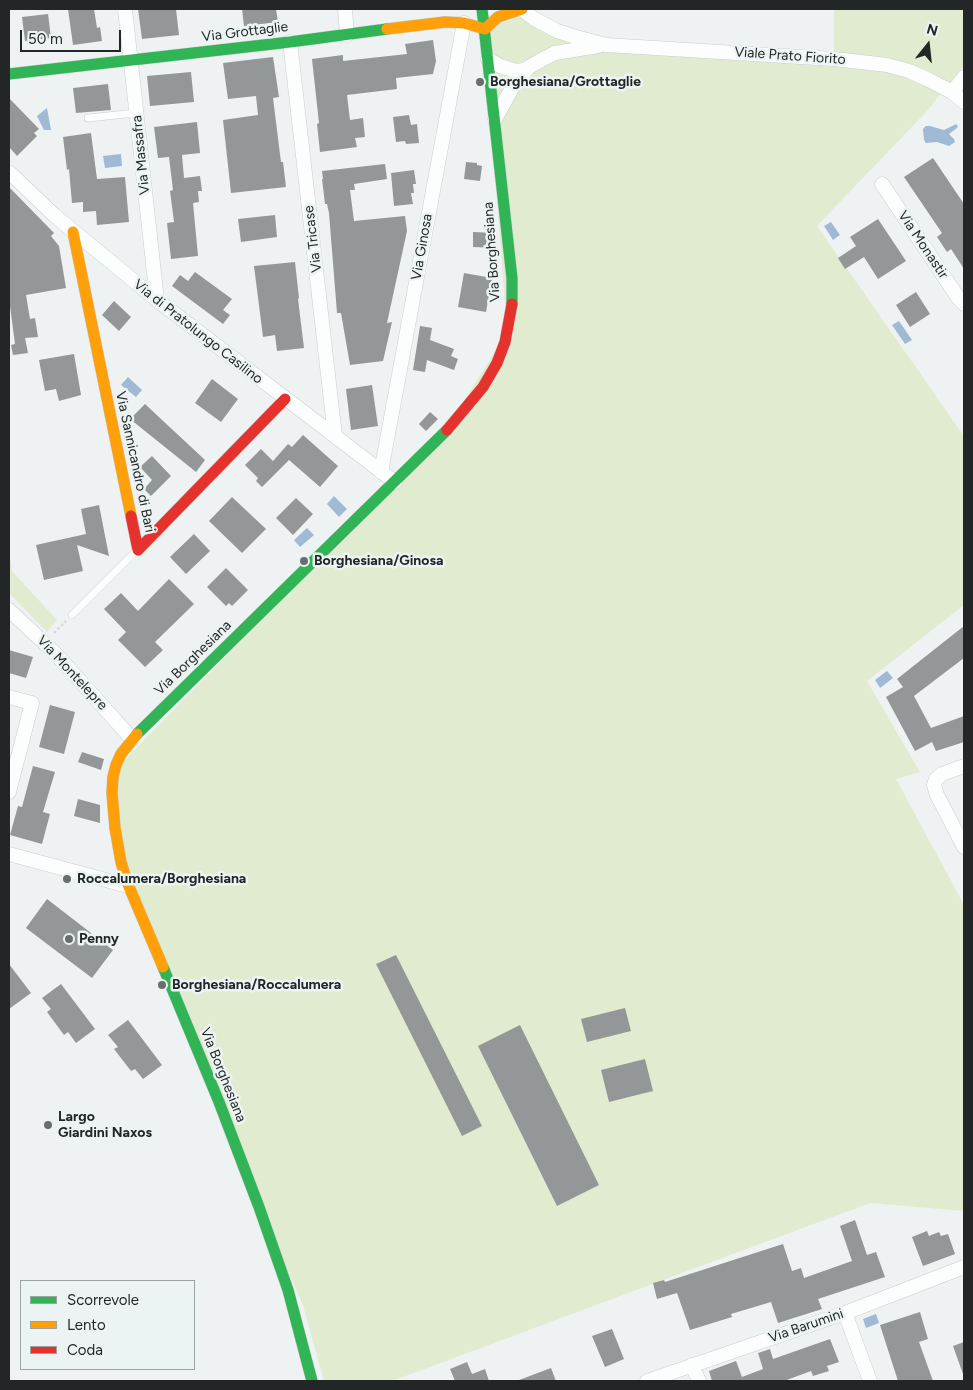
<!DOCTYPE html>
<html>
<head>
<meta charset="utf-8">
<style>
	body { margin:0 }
	#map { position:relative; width:973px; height:1390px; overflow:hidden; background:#eef2f2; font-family:Figtree,sans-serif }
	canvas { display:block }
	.frame { position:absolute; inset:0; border:10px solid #232626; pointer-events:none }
	.legend { position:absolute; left:20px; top:1280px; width:175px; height:90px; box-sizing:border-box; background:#ecf4f3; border:1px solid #9ca2a1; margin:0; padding:6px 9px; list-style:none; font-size:15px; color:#232626 }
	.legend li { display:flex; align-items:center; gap:10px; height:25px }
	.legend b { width:25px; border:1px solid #9ca2a1 }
	.north { position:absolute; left:903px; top:20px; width:50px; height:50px; -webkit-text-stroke:4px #ecf4f3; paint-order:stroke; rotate:16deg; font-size:14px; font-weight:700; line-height:20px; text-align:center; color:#232626 }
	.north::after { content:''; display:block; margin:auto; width:18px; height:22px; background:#232626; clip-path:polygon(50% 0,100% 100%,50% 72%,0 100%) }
	.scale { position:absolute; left:20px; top:30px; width:101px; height:22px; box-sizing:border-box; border:2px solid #232626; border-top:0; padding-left:6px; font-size:15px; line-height:18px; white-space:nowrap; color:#232626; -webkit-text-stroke:4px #ecf4f3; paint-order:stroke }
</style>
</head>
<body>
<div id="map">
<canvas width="973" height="1390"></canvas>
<div class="frame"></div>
<ul class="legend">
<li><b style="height:6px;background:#30b455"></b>Scorrevole</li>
<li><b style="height:6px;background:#ff9f0a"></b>Lento</li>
<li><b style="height:6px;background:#e5322d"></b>Coda</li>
</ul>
<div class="north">N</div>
<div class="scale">50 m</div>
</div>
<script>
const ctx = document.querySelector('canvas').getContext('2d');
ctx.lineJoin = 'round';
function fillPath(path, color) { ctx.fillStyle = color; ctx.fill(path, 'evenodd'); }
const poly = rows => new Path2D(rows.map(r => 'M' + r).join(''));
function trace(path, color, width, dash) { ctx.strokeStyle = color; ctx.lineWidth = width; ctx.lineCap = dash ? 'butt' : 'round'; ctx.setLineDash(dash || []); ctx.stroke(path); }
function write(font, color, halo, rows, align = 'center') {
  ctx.font = font + ' Figtree,sans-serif'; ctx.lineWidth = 5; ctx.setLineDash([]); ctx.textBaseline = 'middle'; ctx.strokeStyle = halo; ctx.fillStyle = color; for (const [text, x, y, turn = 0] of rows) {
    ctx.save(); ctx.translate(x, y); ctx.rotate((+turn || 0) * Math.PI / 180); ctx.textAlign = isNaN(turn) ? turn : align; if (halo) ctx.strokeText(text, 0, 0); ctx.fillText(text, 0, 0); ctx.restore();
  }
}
const green = poly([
	[834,9,964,9,964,65,927,111,817,226,964,436,964,605,867,681,920,772,896,779,964,905,964,1211,870,1203,392,1381,324,1381,303,1305,259,1207,127,882,114,771,442,435,507,333,485,29,527,14,606,45,834,58],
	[9,547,12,571,57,620,47,632,9,593]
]);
const water = poly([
	[47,108,51,130,44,130,37,116],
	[956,124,958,126,957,128,949,134,954,139,955,142,949,146,937,142,926,143,924,140,923,129,926,126,930,126,944,130],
	[121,154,122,166,105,168,103,156],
	[831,222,840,235,833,240,824,226],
	[899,321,912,340,905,344,892,325],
	[128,377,142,390,136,397,121,385],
	[334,496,347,509,339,517,327,504],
	[307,528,314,535,300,547,294,540],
	[887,671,893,678,880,688,875,680],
	[876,1314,879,1323,866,1328,863,1319]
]);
const building = poly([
	[68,9,94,9,97,28,100,27,102,41,73,45],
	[138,9,176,9,179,35,142,39],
	[242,9,276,9,278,22,244,26],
	[48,14,51,38,25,41,22,17],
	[433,40,436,61,433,74,396,78,397,89,347,95,350,120,363,118,365,137,355,138,357,147,320,152,317,124,319,123,312,59,343,55,343,61,407,54,405,44],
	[273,57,279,97,273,98,281,162,283,162,286,187,231,193,223,120,258,115,256,96,228,99,223,63],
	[191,72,194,102,150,106,147,76],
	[108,84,111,110,76,113,73,88],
	[9,98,39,129,34,133,37,136,17,156,9,147],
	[409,115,411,125,417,124,419,143,406,144,405,141,396,142,393,117],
	[197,122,200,153,182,155,184,178,200,176,202,191,198,191,199,202,193,203,198,256,171,259,167,223,174,222,170,191,173,190,169,157,158,158,154,127],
	[91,133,97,179,125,177,129,222,97,225,96,211,83,212,83,202,72,203,69,169,67,170,63,137],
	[933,158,964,204,964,269,951,249,947,252,937,237,942,233,904,177],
	[466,162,477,163,477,165,482,166,480,181,464,179],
	[385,164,387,179,354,184,355,190,350,190,354,221,405,216,407,231,387,323,392,322,383,361,350,365,341,313,337,313,329,213,327,204,325,204,322,179,323,179,322,171],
	[414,170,416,184,413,184,414,193,411,193,413,204,394,206,391,173],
	[9,187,54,233,51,236,59,246,66,288,26,295,30,319,35,318,38,337,25,338,28,353,13,355,11,345,15,344,10,306,9,306],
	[275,215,277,237,241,242,238,219],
	[878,219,906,261,878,279,864,257,845,269,838,258,856,246,850,237],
	[473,232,495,233,497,248,473,247],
	[295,262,299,298,298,299,304,348,277,351,275,335,263,337,254,266],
	[195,272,232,299,223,310,230,315,223,324,172,286,180,275,188,281],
	[464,273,492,278,486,312,458,307],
	[916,292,930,314,910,327,896,305],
	[114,301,131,317,119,331,102,315],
	[420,326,432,328,430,340,454,349,451,356,458,359,454,370,427,360,425,372,413,370],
	[74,354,81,395,59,401,56,389,45,391,39,360],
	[212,379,238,399,221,422,195,403],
	[372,385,378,426,351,430,346,389],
	[145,404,205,460,196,472,130,419],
	[430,412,438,419,426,431,419,424],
	[303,435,338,466,320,487,289,460,262,487,256,481,258,478,245,465,261,449,273,461,288,444,292,447],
	[152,456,171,476,151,496,144,489,152,480,140,467],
	[232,497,266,529,242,553,209,521],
	[296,498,313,514,293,535,276,518],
	[99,505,109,556,77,545,83,571,44,580,36,545,86,534,81,509],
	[194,534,210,551,186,574,170,557],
	[226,568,248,590,232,606,229,603,226,606,207,587],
	[169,579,194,604,155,642,163,650,145,667,118,640,126,632,104,609,121,593,138,611],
	[964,626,964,658,914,696,931,728,964,716,964,742,936,751,932,742,915,751,886,697,903,687,897,679],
	[9,650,33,657,26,678,9,673],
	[50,705,75,712,64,754,39,747],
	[82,752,104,759,101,770,78,762],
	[33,766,55,772,43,812,50,814,42,844,10,835,18,806,22,807],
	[78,799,100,805,100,823,74,816],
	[47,899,113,950,92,978,26,928],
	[396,955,482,1126,462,1136,376,964],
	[9,964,31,993,9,1009],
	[61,984,95,1029,76,1043,68,1032,64,1035,47,1012,51,1009,42,998],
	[625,1008,631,1031,587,1042,581,1019],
	[128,1020,162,1065,143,1079,135,1069,131,1071,114,1049,118,1047,108,1035],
	[520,1025,599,1185,557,1206,478,1046],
	[645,1059,653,1091,609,1102,601,1070],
	[855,1220,867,1255,876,1252,885,1277,818,1299,822,1309,778,1323,771,1302,731,1314,732,1317,690,1330,677,1293,657,1299,653,1283,664,1280,665,1282,783,1244,792,1271,801,1268,804,1278,852,1261,840,1226],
	[927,1231,929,1236,939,1232,941,1236,948,1234,955,1254,923,1266,912,1237],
	[920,1312,928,1339,919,1342,933,1381,898,1381,880,1325],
	[612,1329,624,1359,605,1367,592,1336],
	[830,1339,839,1362,827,1366,829,1371,813,1376,811,1371,784,1381,712,1381,709,1371,736,1361,742,1377,763,1369,758,1353,770,1349,773,1359],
	[964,1342,964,1374,963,1374,953,1346],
	[467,1362,472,1374,485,1369,489,1381,455,1381,450,1369],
	[551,1368,556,1381,519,1381,519,1380]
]);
const path = poly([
	[54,633,66,621]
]);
const lane = poly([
	[88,118,136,113],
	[72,615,137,550]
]);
const street = poly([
	[125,9,157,300],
	[345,9,347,35],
	[521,9,533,18,557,31,576,37,606,45,834,59,887,65,909,71,929,80,952,92,964,102],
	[290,42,335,436],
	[488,59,500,66,512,70,520,71,526,69],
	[952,92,964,77],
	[495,119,516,81,529,67,543,59,555,53,598,46],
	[9,172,54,215,157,300,395,482],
	[882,184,959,299,964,304],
	[381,472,464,23],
	[9,610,54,652,132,739],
	[9,697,32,703,9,792],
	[964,766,942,774,936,779,934,785,937,795,964,847],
	[9,854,128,886],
	[845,1313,870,1381],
	[692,1365,699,1381],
	[647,1381,845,1313,964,1267]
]);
const fast = poly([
	[482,9,512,278,512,304],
	[9,74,290,42,387,29],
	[137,734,447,430],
	[163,967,219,1102,259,1207,288,1290,312,1381]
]);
const slow = poly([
	[387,29,445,22,464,23,485,29,498,17,522,9],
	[73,232,131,516],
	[137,734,121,754,116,765,113,777,112,793,115,828,121,862,127,882,163,967]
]);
const jam = poly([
	[447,430,483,387,497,363,505,342,512,304],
	[131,516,138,550,285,399]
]);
const markers = [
	[480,82,5,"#6a6d6d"],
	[304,561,5,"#6a6d6d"],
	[67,879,5,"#6a6d6d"],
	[69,939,5,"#6a6d6d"],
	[162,985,5,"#6a6d6d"],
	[48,1125,5,"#6a6d6d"]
];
const streetNames = [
	["Via Grottaglie",245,32,-7],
	["Viale Prato Fiorito",790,56,4],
	["Via Massafra",141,155,-96],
	["Via Tricase",313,239,-97],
	["Via Monastir",923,245,56],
	["Via Ginosa",422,247,-80],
	["Via Borghesiana",492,252,-94],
	["Via di Pratolungo Casilino",198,332,38],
	["Via Sannicandro di Bari",135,462,78],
	["Via Borghesiana",193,658,-44],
	["Via Montelepre",72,673,47],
	["Via Borghesiana",223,1075,68],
	["Via Barumini",806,1326,-19]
];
const poiNames = [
	["Borghesiana/Grottaglie",490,82],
	["Borghesiana/Ginosa",314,561],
	["Roccalumera/Borghesiana",77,879],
	["Penny",79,939],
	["Borghesiana/Roccalumera",172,985],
	["Largo",58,1117],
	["Giardini Naxos",58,1133]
];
fillPath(green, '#e1ebd0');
fillPath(water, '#a0b9d5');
fillPath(building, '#949797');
trace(lane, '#cacdcd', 8);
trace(street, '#cacdcd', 15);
trace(fast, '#cacdcd', 12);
trace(slow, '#cacdcd', 12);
trace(jam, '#cacdcd', 12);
trace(path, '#d7d8d8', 2.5, [2.5, 2.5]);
trace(lane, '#fcfdfd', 7);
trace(street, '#fcfdfd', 14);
trace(fast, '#30b455', 11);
trace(slow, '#ff9f0a', 11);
trace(jam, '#e5322d', 11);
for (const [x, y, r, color] of markers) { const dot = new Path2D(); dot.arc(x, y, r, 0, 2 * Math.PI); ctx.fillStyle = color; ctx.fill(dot); trace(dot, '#ecf4f3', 2); }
write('14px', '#232626', '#ecf4f3', streetNames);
write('bold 14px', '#232626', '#ecf4f3', poiNames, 'left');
</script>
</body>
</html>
